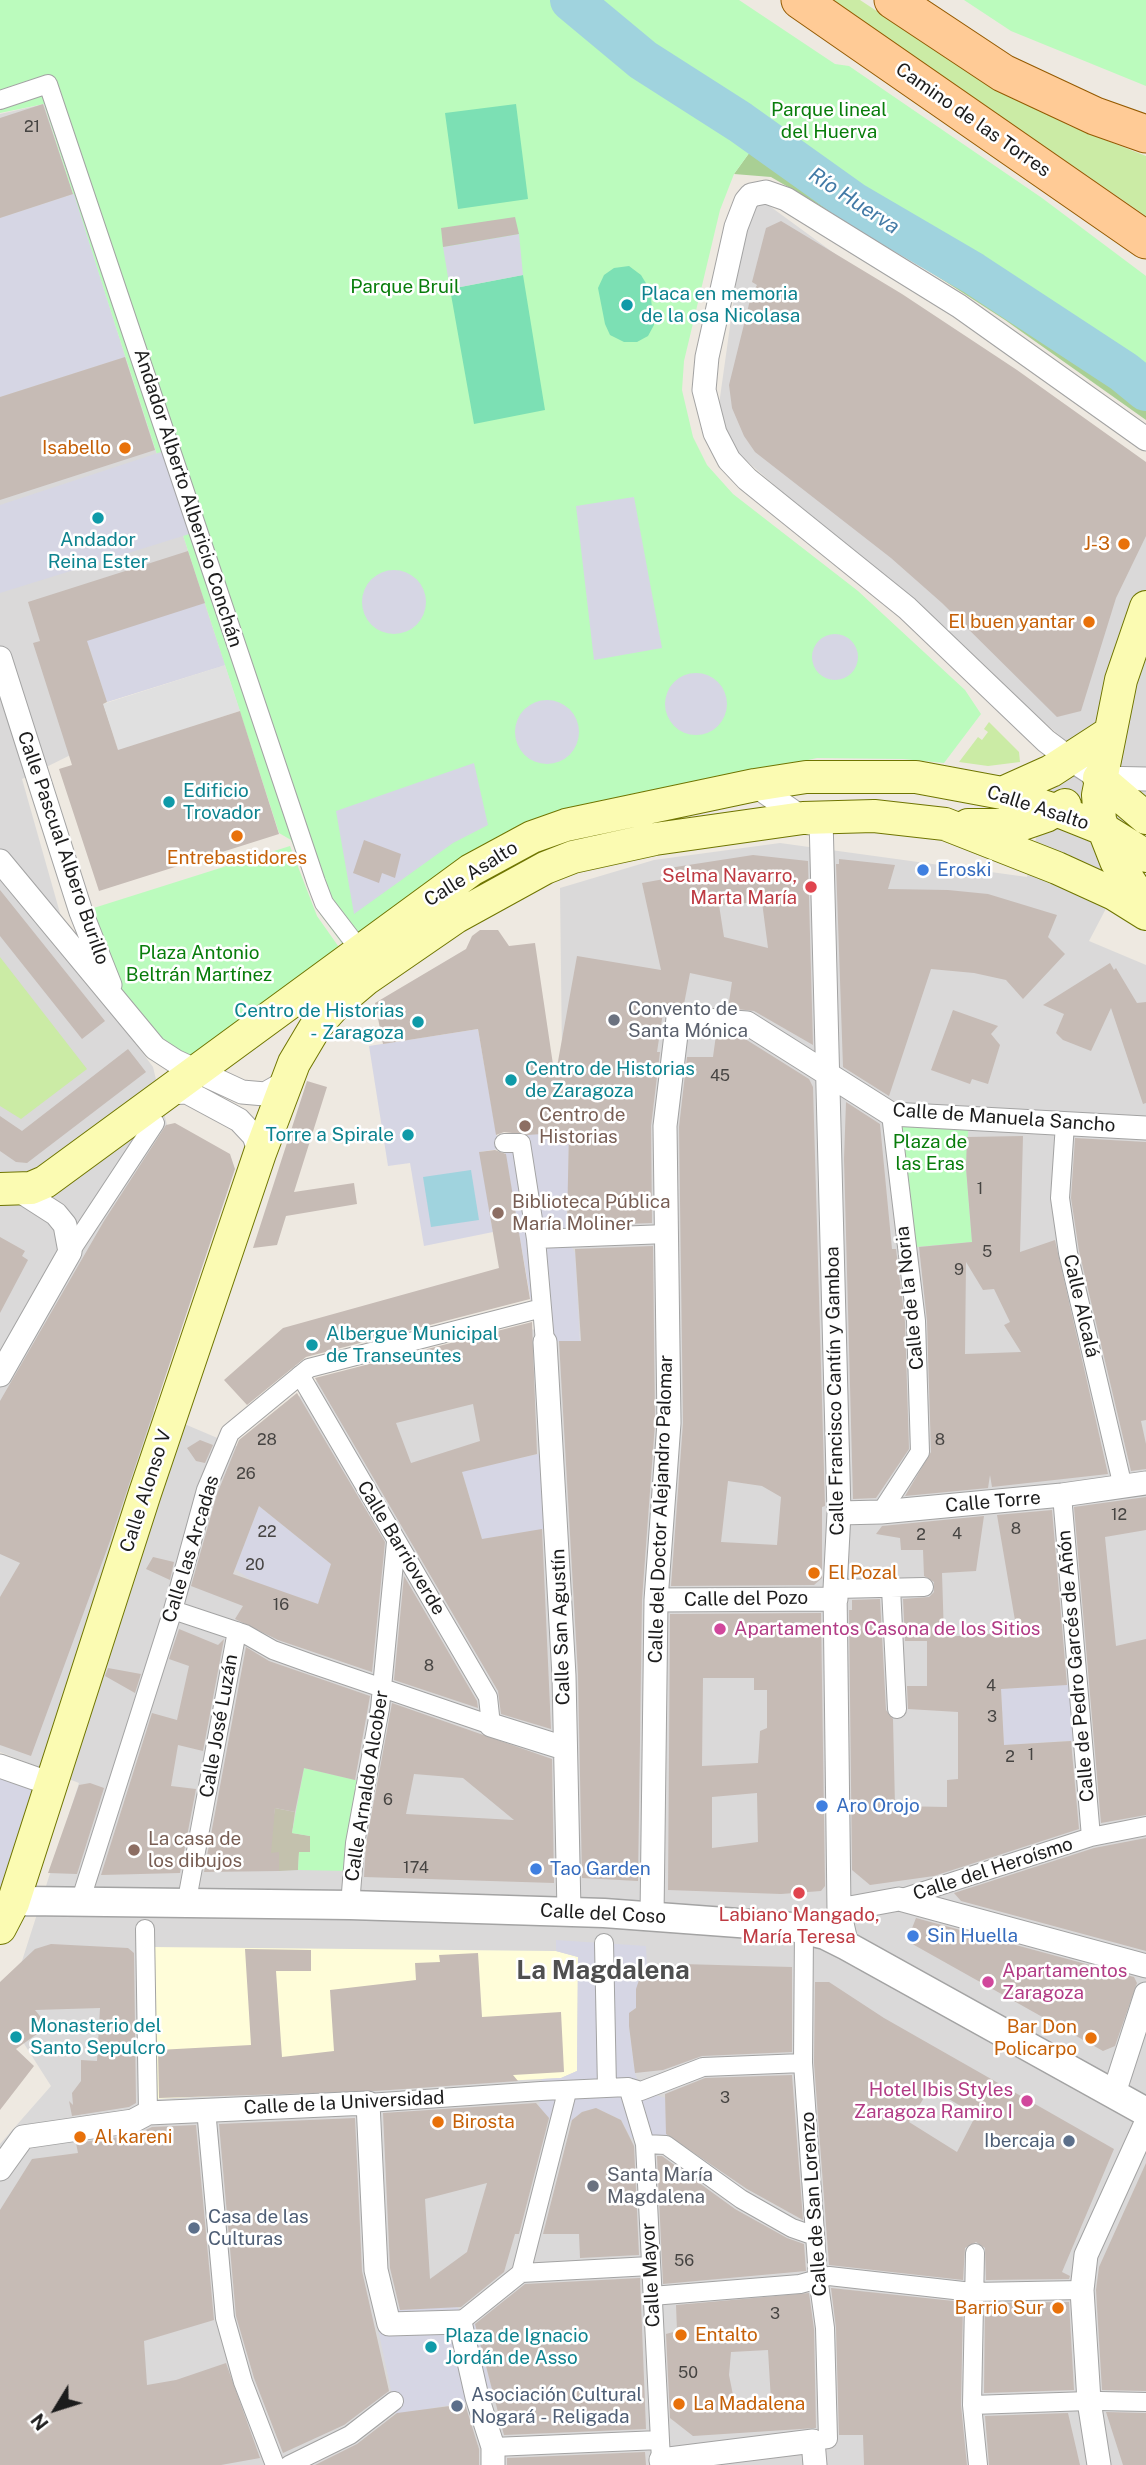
<!DOCTYPE html>
<html>
<head>
<meta charset="utf-8">
<style>
	body { margin:0 }
	#map { position:relative; width:1146px; height:2465px; overflow:hidden; background:#eee9e1; font-family:"Public Sans",sans-serif }
	canvas { display:block }
	.north { position:absolute; left:21px; top:2374px; width:70px; height:70px; -webkit-text-stroke:5px #fff; paint-order:stroke; rotate:232deg; font-size:19px; font-weight:700; line-height:28px; text-align:center; color:#1c1c1c }
	.north::after { content:''; display:block; margin:auto; width:24px; height:32px; background:#1c1c1c; clip-path:polygon(50% 0,100% 100%,50% 72%,0 100%) }
</style>
</head>
<body>
<div id="map">
<canvas width="1146" height="2465"></canvas>
<div class="north">N</div>
</div>
<script>
const ctx = document.querySelector('canvas').getContext('2d');
ctx.lineJoin = 'round';
function fillPath(path, color) { ctx.fillStyle = color; ctx.fill(path, 'evenodd'); }
const poly = rows => new Path2D(rows.map(r => 'M' + r).join(''));
function trace(path, color, width, dash) { ctx.strokeStyle = color; ctx.lineWidth = width; ctx.lineCap = dash ? 'butt' : 'round'; ctx.setLineDash(dash || []); ctx.stroke(path); }
function write(font, color, halo, rows, align = 'center') {
  ctx.font = font + ' "Public Sans",sans-serif'; ctx.lineWidth = 5; ctx.setLineDash([]); ctx.textBaseline = 'middle'; ctx.strokeStyle = halo; ctx.fillStyle = color; for (const [text, x, y, turn = 0] of rows) {
    ctx.save(); ctx.translate(x, y); ctx.rotate((+turn || 0) * Math.PI / 180); ctx.textAlign = isNaN(turn) ? turn : align; if (halo) ctx.strokeText(text, 0, 0); ctx.fillText(text, 0, 0); ctx.restore();
  }
}
const residential = poly([
	[44,104,225,665,103,703,113,734,22,779,73,959,153,1067,167,1125,229,1168,142,1406,241,1448,320,1378,531,1329,580,1341,563,1139,560,888,654,860,780,843,1027,877,1060,736,715,433,749,191,1146,481,1146,832,1089,941,1146,965,1146,2465,0,2465,0,2144,51,2086,0,2006,22,1961,79,1783,0,1752,0,114]
]);
const education = poly([
	[151,1947,556,1951,578,1957,577,2071,561,2078,155,2099]
]);
const construction = poly([
	[275,1808,295,1812,292,1833,310,1836,310,1852,299,1852,298,1870,279,1871,279,1853,268,1853]
]);
const grass = poly([
	[832,0,860,0,981,80,1070,126,1146,156,1146,216],
	[989,722,1019,752,1020,762,988,766,959,762,978,737,982,740,988,732,984,729],
	[0,957,87,1069,21,1119,0,1106]
]);
const forest = poly([
	[775,117,1146,338,1146,420,1005,320,901,253,771,177,734,174]
]);
const park = poly([
	[0,0,739,0,835,64,849,66,1042,198,1146,276,1146,390,1124,372,973,273,758,141,734,174,720,210,684,361,682,390,693,437,707,465,733,494,858,591,965,690,981,714,944,763,903,759,817,758,724,779,612,800,346,949,320,914,291,840,279,833,44,104,0,113],
	[964,0,1146,0,1146,86,1011,31],
	[290,846,317,916,348,960,196,1071,115,998,81,912],
	[891,1114,969,1117,966,1168,972,1242,905,1248],
	[304,1768,360,1781,347,1871,298,1870,299,1852,310,1852,310,1836,292,1833]
]);
const pitch = poly([
	[516,104,528,199,458,209,445,113],
	[629,266,641,275,650,290,654,325,648,336,637,342,624,342,610,335,605,324,598,288,604,275,614,268],
	[523,275,545,410,474,424,450,289]
]);
const parking = poly([
	[225,665,240,711,118,751,103,704]
]);
const plaza = poly([
	[74,194,125,357,0,397,0,218],
	[519,234,523,275,450,289,443,247],
	[173,448,199,531,0,593,0,505],
	[634,497,662,648,594,660,576,506],
	'362 602a32 32 0 1 1 64 0a32 32 0 1 1-64 0Z',
	[204,603,225,665,107,702,90,649,82,638],
	'812 657a23 23 0 1 1 46 0a23 23 0 1 1-46 0Z',
	'665 704a31 31 0 1 1 62 0a31 31 0 1 1-62 0Z',
	'515 732a32 32 0 1 1 64 0a32 32 0 1 1-64 0Z',
	[474,763,488,825,453,843,354,914,336,811],
	[478,1029,499,1149,480,1152,493,1232,424,1246,410,1163,388,1166,369,1046],
	[569,1132,567,1238,575,1253,580,1341,538,1342,502,1136],
	[548,1452,550,1528,482,1539,462,1471],
	[259,1506,331,1564,318,1604,254,1582,235,1569],
	[1076,1684,1082,1740,1004,1745,1001,1689],
	[0,1766,51,1784,0,1914],
	[556,1940,646,1946,647,1969,636,1989,636,2008,629,2013,629,2027,635,2073,641,2090,665,2098,667,2141,645,2144,631,2138,621,2120,596,2108,582,2112,566,2125,550,2119,539,2107,542,2079,561,2078,577,2071,578,1957,556,1951],
	[457,2307,475,2325,494,2398,396,2414,374,2310]
]);
const water = poly([
	[471,1170,479,1220,431,1227,423,1177]
]);
const river = poly([
	[571,0,643,60,740,122,855,204,973,273,1124,372,1146,390]
]);
const building = poly([
	[43,104,73,194,0,218,0,118],
	[515,217,519,234,443,247,441,228],
	[781,221,902,294,1017,370,1146,462,1146,536,1116,598,1081,711,1057,717,942,603,891,558,755,452,744,436,732,408,729,385,751,296,757,285,752,282,766,228],
	[125,357,155,450,0,500,0,397],
	[188,551,205,603,87,641,107,702,103,704,118,750,240,711,279,834,99,891,59,769,72,765,33,643,40,641,28,602],
	[364,840,401,854,395,878,382,873,379,883,353,873],
	[753,855,808,861,813,1045,754,1011,728,1008,732,982,690,973,684,1004,664,1006,657,1052,660,1052,651,1126,652,1223,574,1226,574,1223,567,1223,569,1132,528,1135,504,1132,496,1135,478,1029,383,1044,375,1003,466,949,472,936,480,930,498,930,509,946,535,943,555,1078,577,956,661,970,642,883,670,878,669,868],
	[762,902,768,948,724,937,719,905],
	[839,859,895,865,888,889,948,890,988,894,1057,915,1048,937,1065,954,1023,999,1006,980,974,973,931,969,889,1096,843,1067,836,864,839,864],
	[0,890,105,1021,82,1039,0,936],
	[1110,963,1114,970,1116,968,1137,1003,1146,1002,1146,1103,1143,1104,1111,1008,1091,1051,1063,1040,1056,1033,1064,1014,1043,1005],
	[953,1010,998,1026,991,1034,1000,1045,988,1084,972,1079,970,1084,931,1070],
	[716,1035,742,1037,809,1079,813,1087,825,1506,822,1507,822,1578,814,1585,671,1586,683,1423,679,1127,687,1057,713,1057],
	[728,1481,762,1486,781,1497,777,1545,721,1542],
	[128,1049,146,1072,27,1163,16,1162,0,1151,0,1116,22,1131],
	[307,1081,327,1087,294,1192,354,1183,357,1204,286,1216,277,1245,253,1248],
	[846,1102,880,1124,892,1249,896,1249,905,1322,909,1449,876,1498,853,1499,844,1159],
	[175,1123,230,1154,235,1169,110,1541,31,1756,0,1745,0,1597,20,1563,0,1554,0,1401,104,1221,166,1125],
	[1023,1136,1020,1252,1055,1240,1108,1474,992,1487,990,1475,988,1488,905,1496,931,1452,927,1321,919,1247,972,1242,966,1168,967,1137],
	[966,1262,983,1290,994,1289,1010,1322,1004,1325,1021,1352,965,1354],
	[1075,1138,1146,1142,1146,1420,1141,1421,1146,1444,1146,1469,1131,1471,1079,1251,1071,1198],
	[495,1150,506,1154,530,1299,306,1357,247,1405,224,1380,283,1328,499,1268,479,1152],
	[0,1237,25,1251,22,1256,28,1260,0,1313],
	[653,1246,655,1423,642,1600,638,1881,582,1878,578,1675,559,1341,581,1341,575,1249],
	[532,1322,537,1454,462,1472,482,1539,542,1529,551,1729,501,1714,498,1691,315,1378],
	[473,1404,480,1441,411,1463,396,1423],
	[297,1393,385,1542,372,1672,278,1640,235,1619,243,1606,191,1586,217,1494,239,1440],
	[259,1506,331,1564,318,1604,233,1574],
	[200,1440,213,1445,205,1463,196,1461,187,1448],
	[1146,1497,1146,1530,1105,1537,1116,1646,1146,1639,1146,1815,1101,1823,1074,1507],
	[1052,1510,1067,1685,1001,1689,1004,1745,1071,1741,1079,1829,934,1876,870,1885,852,1870,849,1610,852,1610,852,1600,880,1599,886,1710,893,1719,895,1806,947,1807,947,1780,958,1779,958,1712,908,1709,907,1686,927,1686,927,1641,905,1641,903,1599,929,1597,934,1592,934,1582,924,1576,923,1550,901,1550,900,1538,876,1534,882,1526,984,1516,976,1571,942,1573,944,1637,1017,1632,997,1515],
	[153,1557,174,1562,170,1580,146,1569],
	[404,1576,477,1701,478,1708,394,1680],
	[821,1613,825,1886,821,1891,781,1894,668,1890,670,1614],
	[703,1678,754,1678,754,1690,767,1690,767,1728,760,1731,758,1763,702,1766],
	[757,1793,758,1842,712,1848,712,1797],
	[179,1629,218,1645,224,1639,203,1751,178,1745,171,1786,196,1789,180,1873,101,1875,152,1713,177,1720,189,1666,169,1659],
	[246,1647,269,1661,370,1696,355,1780,304,1768,295,1812,275,1808,271,1853,279,1852,279,1871,204,1872],
	[108,1668,141,1674,135,1693,105,1676],
	[392,1703,552,1759,554,1883,364,1877,366,1844],
	[414,1774,463,1778,514,1820,406,1814],
	[90,1783,104,1788,77,1874,48,1873,79,1785],
	[1146,1838,1146,1951,961,1901,954,1893,1094,1848],
	[916,1918,1134,1977,1137,1983,1115,2046,1103,2051,907,1941],
	[51,1944,128,1948,134,1953,136,2103,129,2107,72,2116,69,2101,73,2105,72,2093,81,2081,81,2060,97,2061,100,2008,35,2010,48,2026,16,2049,34,2066,0,2110,0,1982,35,1949],
	[245,1949,311,1950,311,1971,276,1971,282,2057,334,2051,330,1990,416,1980,415,1963,440,1962,439,1955,478,1953,482,2017,561,2012,564,2072,513,2075,518,2081,375,2091,159,2098,158,2050,251,2045],
	[681,1964,792,1967,792,2052,702,2056,663,2070,635,2073,629,2026,629,2013,636,2008,636,1989,639,1980,647,1969],
	[815,1982,829,1982,884,2018,1114,2149,1062,2272,1070,2276,1069,2279,986,2280,985,2248,976,2242,965,2248,963,2280,829,2265,814,2063],
	[930,2088,976,2115,957,2152,909,2122],
	[792,2075,803,2220,747,2189,666,2134,665,2094,705,2078],
	[536,2103,549,2118,519,2234,515,2234,504,2272,461,2307,400,2310,390,2268,383,2113],
	[487,2183,467,2252,430,2279,425,2199],
	[596,2108,621,2120,634,2146,639,2255,580,2258,579,2234,543,2234,572,2120,582,2112],
	[355,2118,362,2271,389,2391,344,2425,283,2453,254,2378,236,2316,219,2124],
	[196,2125,214,2320,144,2341,147,2385,176,2380,226,2363,260,2458,221,2465,0,2465,0,2210,32,2159,78,2153,76,2143,135,2135,152,2127],
	[657,2156,662,2156,735,2209,787,2238,804,2244,806,2271,663,2284],
	[1146,2163,1146,2391,1102,2390,1096,2290,1099,2267],
	[640,2278,646,2429,504,2435,475,2324,525,2284],
	[831,2288,963,2302,961,2405,967,2465,864,2465,863,2435,839,2435,836,2328],
	[809,2293,814,2329,816,2428,693,2436,670,2418,666,2334,677,2331,676,2305],
	[768,2350,771,2401,734,2400,729,2375,731,2352],
	[1069,2302,1074,2390,984,2393,985,2303],
	[465,2404,479,2449,479,2465,315,2465,357,2444,397,2413],
	[1106,2412,1146,2413,1146,2465,1123,2465],
	[1068,2413,1080,2465,989,2465,985,2416],
	[645,2452,646,2465,507,2465,507,2458]
]);
const pedestrian = poly([
	[0,100,48,84,316,882,324,903,360,950],
	[1065,1124,1060,1198,1068,1253,1123,1487],
	[504,1143,521,1143,536,1239,545,1342],
	[536,1239,667,1234],
	[70,1252,155,1123],
	[1062,1495,1091,1837],
	[881,1512,920,1452,916,1321,891,1114],
	[891,1588,897,1709],
	[835,1589,924,1587],
	[173,1610,245,1634,273,1650,312,1664,491,1725,488,1697,300,1375],
	[899,1899,1091,1837,1146,1826],
	[80,1902,173,1610,206,1490,230,1433,309,1368,542,1308],
	[186,1905,237,1631],
	[350,1905,355,1843,380,1708,396,1542],
	[145,1929,148,2113],
	[804,1929,803,2063,818,2277,825,2328,828,2439,813,2441],
	[604,1943,607,2088],
	[628,2087,645,2144,661,2460],
	[368,2103,541,2091,628,2087,641,2091,703,2067,803,2063],
	[206,2109,225,2318,243,2382,275,2465],
	[645,2144,666,2145,741,2199,792,2228,815,2236],
	[975,2253,972,2405,978,2465],
	[521,2273,650,2266],
	[652,2296,800,2284,829,2276,972,2292,1082,2290],
	[460,2322,521,2273,567,2092],
	[1100,2401,1146,2402],
	[972,2405,1089,2401],
	[493,2447,660,2440],
	[289,2465,350,2435,394,2401]
]);
const minor = poly([
	[1146,439,959,306,786,199,766,192,751,195,746,201,736,227,707,357,704,390,715,433,729,460,747,479,907,608,1046,741,1070,759,1099,778,1146,779],
	[0,658,81,912,110,985],
	[755,785,809,823],
	[821,818,839,1513,835,1589,839,1910,847,1946],
	[0,861,155,1048,175,1061,242,1092,265,1094,286,1082],
	[168,1093,187,1092,239,1120,254,1136,260,1153],
	[545,1342,564,1676,569,1911],
	[0,1375,70,1252,65,1225,56,1214,17,1189],
	[839,1513,881,1512,1062,1495,1146,1483],
	[656,1600,836,1599],
	[491,1725,564,1748],
	[0,1766,51,1784],
	[839,1910,899,1899,1146,1966],
	[652,1916,656,1600,669,1423,665,1126,678,1018,747,1023,891,1114,1146,1128],
	[1114,2093,1146,1994],
	[0,2169,23,2137,133,2121,148,2113,368,2103,376,2270,389,2324,460,2322,477,2397,493,2447,493,2465],
	[662,2465,661,2460,813,2441,815,2465],
	[1099,2465,1089,2401,1082,2290,1086,2255,1146,2123]
]);
const tertiary = poly([
	[0,1914,13,1903,25,1901,350,1905,604,1913,792,1927,825,1935,847,1946,1146,2112]
]);
const secondary = poly([
	[1146,607,1121,680,1098,795,1100,820,1116,861,1146,906],
	[1099,778,1146,818],
	[1002,793,1051,771,1108,734],
	[968,825,1020,825,1046,816,1065,805],
	[0,1189,31,1188,45,1182,471,870,532,837,566,825,755,785,806,777,916,777,1002,793,1058,811,1103,829,1146,856],
	[0,1928,13,1903,145,1493,260,1153,294,1063,316,1026,334,1006,366,979,456,917,545,868,573,857,655,839,803,818,874,816,945,824,1057,868,1114,894,1146,914]
]);
const primary = poly([
	[800,0,1146,240],
	[893,0,1003,73,1095,116,1146,134]
]);
const markers = [
	[627,305,7,"#0f9aa8"],
	[125,448,7,"#e8710a"],
	[98,518,7,"#0f9aa8"],
	[1124,544,7,"#e8710a"],
	[1089,622,7,"#e8710a"],
	[169,802,7,"#0f9aa8"],
	[237,836,7,"#e8710a"],
	[923,870,7,"#3f7fe0"],
	[811,887,7,"#e0444e"],
	[614,1020,7,"#6b7280"],
	[418,1022,7,"#0f9aa8"],
	[511,1080,7,"#0f9aa8"],
	[525,1126,7,"#8d6e63"],
	[408,1135,7,"#0f9aa8"],
	[498,1213,7,"#8d6e63"],
	[312,1345,7,"#0f9aa8"],
	[814,1573,7,"#e8710a"],
	[720,1629,7,"#d1479c"],
	[822,1806,7,"#3f7fe0"],
	[134,1850,7,"#8d6e63"],
	[536,1869,7,"#3f7fe0"],
	[799,1893,7,"#e0444e"],
	[913,1936,7,"#3f7fe0"],
	[988,1982,7,"#d1479c"],
	[16,2037,7,"#0f9aa8"],
	[1091,2038,7,"#e8710a"],
	[1027,2101,7,"#d1479c"],
	[438,2122,7,"#e8710a"],
	[80,2137,7,"#e8710a"],
	[1069,2141,7,"#5c6f8a"],
	[593,2186,7,"#6b7280"],
	[194,2228,7,"#5c6f8a"],
	[1058,2308,7,"#e8710a"],
	[681,2335,7,"#e8710a"],
	[431,2347,7,"#0f9aa8"],
	[679,2404,7,"#e8710a"],
	[457,2406,7,"#5c6f8a"]
];
const numberNames = [
	["21",32,127],
	["45",720,1076],
	["1",980,1189],
	["5",987,1252],
	["9",959,1270],
	["28",267,1440],
	["8",940,1440],
	["26",246,1474],
	["12",1119,1515],
	["8",1016,1529],
	["22",267,1532],
	["4",957,1534],
	["2",921,1535],
	["20",255,1565],
	["16",281,1605],
	["8",429,1666],
	["4",991,1686],
	["3",992,1717],
	["1",1031,1755],
	["2",1010,1757],
	["6",388,1800],
	["174",416,1868],
	["3",725,2098],
	["56",684,2261],
	["3",775,2314],
	["50",688,2373]
];
const parkNames = [
	["Parque lineal",829,110],
	["del Huerva",829,132],
	["Parque Bruil",405,287],
	["Plaza Antonio",199,953],
	["Beltrán Martínez",199,975],
	["Plaza de",930,1142],
	["las Eras",930,1164]
];
const streetNames = [
	["Camino de las Torres",973,120,35],
	["Andador Alberto Albericio Conchán",188,498,72],
	["Calle Asalto",1038,808,18],
	["Calle Pascual Albero Burillo",63,848,71],
	["Calle Asalto",471,874,-32],
	["Calle de Manuela Sancho",1004,1118,4],
	["Calle de la Noria",910,1298,-96],
	["Calle Alcalá",1081,1306,77],
	["Calle Francisco Cantín y Gamboa",835,1391,-91],
	["Calle Alonso V",146,1491,-72],
	["Calle Torre",993,1502,-5],
	["Calle del Doctor Alejandro Palomar",661,1509,-88],
	["Calle Barrioverde",401,1548,59],
	["Calle las Arcadas",191,1549,-73],
	["Calle del Pozo",746,1599,-1],
	["Calle San Agustín",561,1627,-92],
	["Calle de Pedro Garcés de Añón",1076,1666,-95],
	["Calle José Luzán",219,1726,-80],
	["Calle Arnaldo Alcober",367,1786,-81],
	["Calle del Heroísmo",993,1869,-18],
	["Calle del Coso",603,1914,3],
	["Calle de la Universidad",344,2103,-3],
	["Calle de San Lorenzo",814,2204,-94],
	["Calle Mayor",651,2275,-93]
];
const cultureNames = [
	["Placa en memoria",641,294],
	["de la osa Nicolasa",641,316],
	["Andador",98,540,"center"],
	["Reina Ester",98,562,"center"],
	["Edificio",183,791],
	["Trovador",183,813],
	["Centro de Historias",404,1011,"right"],
	["- Zaragoza",404,1033,"right"],
	["Centro de Historias",525,1069],
	["de Zaragoza",525,1091],
	["Torre a Spirale",394,1135,"right"],
	["Albergue Municipal",326,1334],
	["de Transeuntes",326,1356],
	["Monasterio del",30,2026],
	["Santo Sepulcro",30,2048],
	["Plaza de Ignacio",445,2336],
	["Jordán de Asso",445,2358]
];
const foodNames = [
	["Isabello",111,448],
	["J-3",1110,544],
	["El buen yantar",1075,622],
	["Entrebastidores",237,858,"center"],
	["El Pozal",828,1573,"left"],
	["Bar Don",1077,2027],
	["Policarpo",1077,2049],
	["Birosta",452,2122,"left"],
	["Al kareni",94,2137,"left"],
	["Barrio Sur",1044,2308],
	["Entalto",695,2335,"left"],
	["La Madalena",693,2404,"left"]
];
const shopNames = [
	["Eroski",937,870],
	["Aro Orojo",836,1806],
	["Tao Garden",550,1869],
	["Sin Huella",927,1936]
];
const healthNames = [
	["Selma Navarro,",797,876],
	["Marta María",797,898],
	["Labiano Mangado,",799,1915,"center"],
	["María Teresa",799,1937,"center"]
];
const worshipNames = [
	["Convento de",628,1009],
	["Santa Mónica",628,1031],
	["Santa María",607,2175],
	["Magdalena",607,2197]
];
const educationNames = [
	["Centro de",539,1115],
	["Historias",539,1137],
	["Biblioteca Pública",512,1202],
	["María Moliner",512,1224],
	["La casa de",148,1839],
	["los dibujos",148,1861]
];
const hotelNames = [
	["Apartamentos Casona de los Sitios",734,1629],
	["Apartamentos",1002,1971],
	["Zaragoza",1002,1993],
	["Hotel Ibis Styles",1013,2090,"right"],
	["Zaragoza Ramiro I",1013,2112,"right"]
];
const serviceNames = [
	["Ibercaja",1055,2141,"right"],
	["Casa de las",208,2217],
	["Culturas",208,2239],
	["Asociación Cultural",471,2395],
	["Nogará - Religada",471,2417]
];
const waterNames = [
	["Río Huerva",854,201,33]
];
const districtNames = [
	["La Magdalena",603,1971]
];
fillPath(residential, '#dad9d9');
fillPath(education, '#fffdd9');
fillPath(construction, '#c3c1ad');
fillPath(grass, '#cbeba5');
fillPath(forest, '#a9cf94');
fillPath(park, '#bbfbbd');
fillPath(pitch, '#7ce0b4');
fillPath(parking, '#e0e0e0');
fillPath(plaza, '#d6d6e4');
fillPath(water, '#a0d3de');
trace(river, '#a0d3de', 42);
fillPath(building, '#c6bbb5');
trace(pedestrian, '#a3a3a3', 20);
trace(minor, '#a3a3a3', 25);
trace(tertiary, '#a3a3a3', 31);
trace(secondary, '#6f7501', 34);
trace(primary, '#945a00', 39);
trace(pedestrian, '#fff', 18);
trace(minor, '#fff', 23);
trace(tertiary, '#fff', 28);
trace(secondary, '#fbfbb2', 32);
trace(primary, '#ffcb96', 37);
for (const [x, y, r, color] of markers) { const dot = new Path2D(); dot.arc(x, y, r, 0, 2 * Math.PI); ctx.fillStyle = color; ctx.fill(dot); trace(dot, '#fff', 2.5); }
write('16px', '#464442', null, numberNames);
write('19px', '#087d0b', '#fff', parkNames);
write('19px', '#1c1c1c', '#fff', streetNames);
write('19px', '#0d838f', '#fff', cultureNames, 'left');
write('19px', '#c56008', '#fff', foodNames, 'right');
write('19px', '#366cbe', '#fff', shopNames, 'left');
write('19px', '#be3a42', '#fff', healthNames, 'right');
write('19px', '#5b616d', '#fff', worshipNames, 'left');
write('19px', '#785e54', '#fff', educationNames, 'left');
write('19px', '#b23c85', '#fff', hotelNames, 'left');
write('19px', '#4e5e75', '#fff', serviceNames, 'left');
write('italic 21px', '#437aa6', '#fff', waterNames);
write('bold 26px', '#4f4f4f', '#fff', districtNames);
</script>
</body>
</html>
